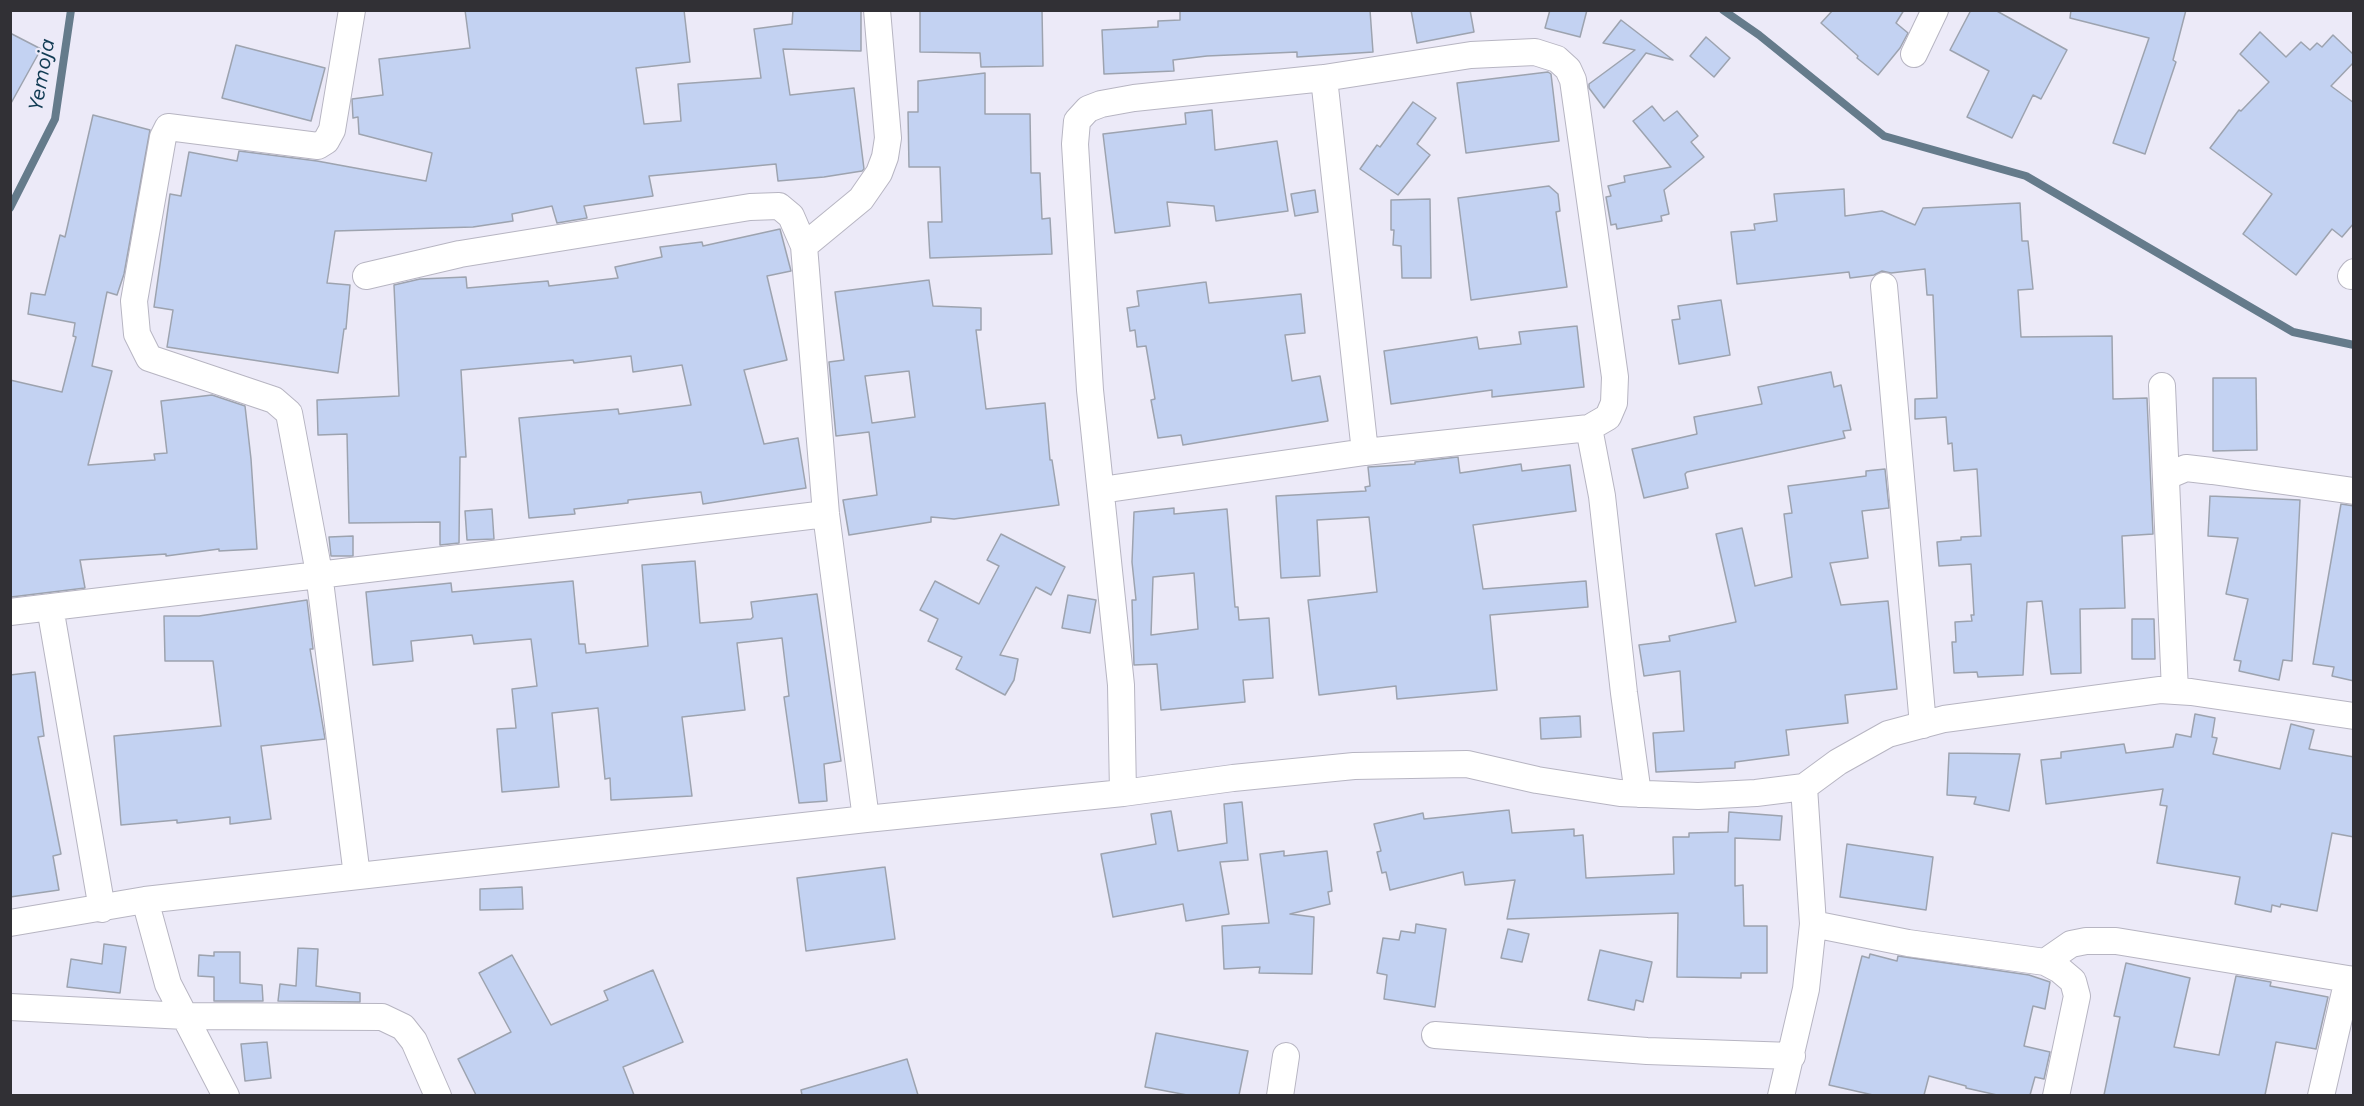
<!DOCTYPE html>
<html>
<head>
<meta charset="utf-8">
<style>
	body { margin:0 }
	#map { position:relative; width:2364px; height:1106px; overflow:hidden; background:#eceaf8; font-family:"Work Sans",sans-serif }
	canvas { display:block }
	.frame { position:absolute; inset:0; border:12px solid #313035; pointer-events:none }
</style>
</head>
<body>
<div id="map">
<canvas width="2364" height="1106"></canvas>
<div class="frame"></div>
</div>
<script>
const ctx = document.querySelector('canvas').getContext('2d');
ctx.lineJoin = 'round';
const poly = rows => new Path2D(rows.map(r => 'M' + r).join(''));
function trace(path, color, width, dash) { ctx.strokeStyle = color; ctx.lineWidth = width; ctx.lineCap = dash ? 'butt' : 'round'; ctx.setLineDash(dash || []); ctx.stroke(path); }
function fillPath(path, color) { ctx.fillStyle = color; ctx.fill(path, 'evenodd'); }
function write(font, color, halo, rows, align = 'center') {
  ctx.font = font + ' "Work Sans",sans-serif'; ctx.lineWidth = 4.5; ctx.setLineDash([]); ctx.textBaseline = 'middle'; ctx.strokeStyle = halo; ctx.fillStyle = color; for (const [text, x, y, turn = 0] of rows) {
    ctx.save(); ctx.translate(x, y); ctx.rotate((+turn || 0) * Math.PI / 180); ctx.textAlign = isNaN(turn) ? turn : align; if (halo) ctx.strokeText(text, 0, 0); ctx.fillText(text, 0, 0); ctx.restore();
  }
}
const stream = poly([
	[1723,10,1759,35,1884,136,2026,176,2293,332,2354,345],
	[10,208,55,119,71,10]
]);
const building = poly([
	[465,10,684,10,690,62,636,68,644,124,681,121,678,84,761,78,754,29,792,24,793,10,861,10,861,51,783,49,790,95,854,88,864,169,862,171,824,177,778,181,776,164,649,176,653,196,584,206,587,218,557,223,552,206,512,214,513,221,473,227,335,231,327,283,350,285,346,329,344,329,338,373,167,347,173,310,154,307,170,194,181,196,189,152,237,161,239,151,317,161,426,181,432,153,359,134,358,117,353,118,352,99,383,95,379,59,470,48,465,10],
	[920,10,1042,10,1043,66,981,67,980,53,920,52,920,10],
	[1180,10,1370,10,1373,52,1297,57,1297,52,1207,56,1173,60,1174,71,1104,74,1102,30,1158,27,1158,21,1180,20,1180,10],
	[1411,10,1470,10,1474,32,1417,43,1411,10],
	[1550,10,1587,10,1580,37,1545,28,1550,10],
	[1833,10,1904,10,1896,23,1908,33,1900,48,1878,75,1857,58,1858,56,1821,23,1833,10],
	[1971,10,1995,10,2067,50,2041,99,2033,95,2012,138,1967,117,1989,71,1950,50,1971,10],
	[2071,10,2186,10,2173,60,2176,62,2145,154,2113,143,2149,38,2070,18,2071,10],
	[1621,20,1673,60,1646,53,1604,108,1589,88,1589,84,1635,50,1603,43,1621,20],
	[2260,32,2286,57,2301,42,2310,50,2317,43,2322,47,2333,35,2354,55,2354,62,2331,86,2354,103,2354,223,2342,237,2332,229,2296,275,2243,234,2272,194,2210,148,2239,110,2241,111,2269,82,2240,54,2260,32],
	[10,33,41,49,10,105,10,33],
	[1706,37,1730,58,1714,77,1690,56,1706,37],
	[236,45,325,68,311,121,222,98,236,45],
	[1548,72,1551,74,1559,141,1466,153,1457,83,1548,72],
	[985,73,985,114,1030,114,1031,173,1040,173,1042,219,1050,218,1052,254,930,258,928,222,942,222,940,167,909,167,908,112,918,112,918,81,985,73],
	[1413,102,1436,118,1417,144,1430,155,1398,195,1360,169,1377,145,1380,147,1413,102],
	[1652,106,1664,121,1677,111,1698,136,1691,142,1704,157,1664,190,1669,214,1661,216,1662,221,1617,229,1616,224,1611,225,1606,197,1611,196,1608,186,1625,182,1624,176,1671,167,1633,121,1652,106],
	[1212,110,1215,150,1277,141,1288,211,1216,221,1214,206,1167,202,1170,226,1115,233,1103,134,1186,124,1185,113,1212,110],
	[93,115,150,130,124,274,117,295,107,292,92,366,112,371,88,465,155,460,154,454,167,453,161,401,212,395,245,406,251,459,257,549,219,551,219,549,166,556,166,554,80,560,85,588,11,597,10,380,62,392,76,337,73,336,75,323,28,314,31,293,45,295,60,235,65,237,93,115],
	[1549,186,1558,194,1560,211,1556,212,1567,287,1471,300,1458,198,1549,186],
	[1844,189,1845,216,1882,211,1915,225,1923,208,2020,203,2022,241,2028,241,2033,289,2018,290,2021,337,2112,336,2113,399,2147,398,2153,534,2122,536,2125,608,2080,609,2081,673,2051,674,2042,601,2027,602,2023,675,1978,677,1977,672,1954,673,1952,642,1956,642,1955,622,1972,621,1971,615,1974,615,1971,564,1939,566,1937,542,1961,540,1961,537,1981,536,1977,469,1954,471,1952,443,1948,444,1946,417,1915,419,1915,399,1937,398,1933,295,1927,295,1925,269,1891,273,1882,271,1874,275,1850,278,1849,272,1737,284,1731,232,1755,230,1754,224,1777,221,1774,194,1844,189],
	[1315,190,1318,212,1295,216,1291,194,1315,190],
	[1430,199,1431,278,1402,278,1401,246,1393,245,1394,230,1391,230,1391,200,1430,199],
	[780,229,791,271,767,276,787,360,744,370,764,444,798,438,806,488,703,504,701,492,628,500,628,503,574,509,575,514,529,518,519,418,618,409,619,414,691,405,682,365,633,372,631,356,574,363,573,360,461,370,466,457,460,457,459,543,440,545,440,522,349,523,347,434,318,435,317,400,399,396,394,285,420,279,466,277,467,288,548,281,549,286,618,278,615,267,662,257,660,247,702,242,703,246,780,229],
	[929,280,933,306,981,308,981,330,976,330,986,409,1045,403,1050,460,1052,460,1059,505,954,519,931,517,931,522,849,535,843,500,877,495,869,432,836,436,829,362,844,360,835,292,929,280],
	[909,371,915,417,872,423,865,376,909,371],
	[1206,282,1209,303,1301,294,1305,333,1285,335,1292,381,1320,376,1328,421,1183,445,1181,435,1158,438,1151,400,1155,399,1146,346,1137,347,1135,330,1130,331,1127,308,1139,306,1137,291,1206,282],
	[1721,300,1730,355,1679,364,1672,320,1680,319,1678,306,1721,300],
	[1577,326,1584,387,1492,397,1492,390,1391,404,1384,351,1477,337,1479,349,1521,344,1519,332,1577,326],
	[1831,372,1834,387,1841,385,1851,430,1843,431,1845,438,1687,472,1685,474,1688,488,1644,498,1632,449,1697,434,1694,417,1762,404,1758,387,1831,372],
	[2213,378,2256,378,2257,450,2213,451,2213,378],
	[1458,457,1460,473,1521,464,1522,471,1570,465,1576,511,1473,525,1483,589,1586,581,1588,607,1490,615,1497,690,1397,699,1396,686,1319,695,1308,600,1377,592,1369,517,1317,520,1320,576,1281,578,1276,496,1366,491,1365,487,1370,486,1368,467,1415,464,1415,462,1458,457],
	[1885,469,1889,508,1862,511,1868,558,1830,563,1841,605,1888,601,1897,689,1845,695,1848,723,1786,730,1789,755,1735,762,1735,768,1656,772,1653,733,1684,731,1680,671,1644,676,1639,645,1670,641,1669,636,1736,622,1716,534,1742,528,1755,586,1792,577,1784,514,1792,513,1788,486,1866,476,1866,471,1885,469],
	[2210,496,2300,500,2292,661,2283,660,2279,680,2239,671,2241,661,2234,660,2248,599,2226,594,2238,538,2208,536,2210,496],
	[2341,504,2354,506,2354,681,2332,676,2334,667,2313,664,2341,504],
	[1174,508,1174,514,1227,509,1235,607,1238,607,1239,620,1269,618,1273,678,1243,680,1245,702,1161,710,1157,664,1134,665,1132,600,1136,600,1132,562,1134,512,1174,508],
	[1194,573,1198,629,1151,635,1153,577,1194,573],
	[492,509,494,539,467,540,465,511,492,509],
	[1001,534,1065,567,1051,595,1036,587,1000,655,1018,659,1014,680,1005,695,956,669,962,657,928,641,938,619,920,610,935,581,979,604,999,566,987,560,1001,534],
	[353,536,353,556,331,556,329,537,353,536],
	[695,561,700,623,751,619,753,617,751,602,817,594,841,761,824,764,827,801,799,803,784,697,789,696,782,638,737,643,745,710,682,717,692,796,611,800,610,778,605,779,598,708,552,713,559,787,502,792,497,729,516,728,512,689,537,686,531,639,474,644,472,635,411,641,413,661,373,665,366,592,451,583,452,592,573,581,579,644,585,644,586,653,648,646,642,565,695,561],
	[1068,595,1096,600,1090,633,1062,628,1068,595],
	[307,600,313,649,310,649,325,739,261,746,271,819,230,824,230,817,177,823,177,820,121,825,114,736,221,726,213,661,165,661,164,616,199,616,307,600],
	[2132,619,2154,619,2155,659,2132,659,2132,619],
	[35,672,44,736,38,737,61,854,53,856,59,890,10,897,10,675,35,672],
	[2195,714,2215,718,2212,737,2217,738,2213,754,2280,769,2291,724,2314,730,2309,749,2354,757,2354,837,2332,833,2317,911,2281,904,2280,907,2272,905,2271,912,2235,904,2240,877,2157,863,2167,806,2160,805,2163,789,2046,804,2041,760,2061,758,2061,752,2124,744,2126,753,2173,747,2176,734,2191,737,2195,714],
	[1580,716,1581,737,1541,739,1540,718,1580,716],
	[1949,753,2020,754,2009,811,1974,804,1976,797,1947,795,1949,753],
	[1242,802,1248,860,1220,862,1229,914,1186,921,1183,904,1113,917,1101,854,1156,844,1151,814,1171,811,1178,851,1227,843,1224,804,1242,802],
	[1509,810,1512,833,1574,829,1574,836,1583,835,1586,878,1674,874,1673,837,1689,837,1689,833,1728,832,1729,812,1782,816,1780,840,1735,838,1735,886,1743,885,1744,926,1767,926,1767,973,1741,973,1741,978,1677,977,1678,913,1507,919,1515,880,1465,885,1463,872,1390,890,1386,872,1382,873,1377,852,1381,851,1374,824,1423,813,1424,819,1509,810],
	[1847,844,1933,857,1926,910,1840,897,1847,844],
	[1284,851,1284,856,1327,851,1332,891,1328,892,1330,904,1290,914,1314,917,1312,974,1259,973,1260,967,1224,969,1222,926,1269,923,1260,854,1284,851],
	[885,867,895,939,806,951,797,878,885,867],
	[522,887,523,909,480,910,480,889,522,887],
	[1416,924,1446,929,1435,1007,1384,999,1387,975,1377,973,1383,938,1399,940,1401,931,1415,933,1416,924],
	[1508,929,1529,934,1522,962,1501,958,1508,929],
	[104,944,126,947,120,993,67,987,71,959,102,964,104,944],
	[298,948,318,949,316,986,360,993,360,1002,278,1001,280,984,296,986,298,948],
	[1600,950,1652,962,1643,1002,1636,1000,1634,1010,1588,1000,1600,950],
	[214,952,240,952,240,983,262,985,263,1001,214,1001,214,977,198,976,199,955,214,956,214,952],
	[1870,954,1897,961,1898,956,2029,975,2050,982,2045,1009,2033,1006,2024,1046,2050,1052,2044,1079,2035,1077,2030,1095,1997,1095,1966,1088,1966,1086,1929,1076,1924,1095,1873,1095,1829,1085,1862,956,1869,958,1870,954],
	[512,955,551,1025,608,1000,604,991,653,970,683,1042,623,1067,634,1095,476,1095,458,1059,511,1032,479,973,512,955],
	[2126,963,2190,978,2174,1047,2219,1055,2236,976,2271,982,2270,986,2328,997,2316,1049,2276,1042,2265,1095,2104,1095,2120,1017,2114,1016,2126,963],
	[1156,1033,1248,1051,1239,1095,1187,1095,1145,1087,1156,1033],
	[267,1042,271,1078,245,1081,241,1044,267,1042],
	[907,1059,918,1095,802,1095,801,1090,907,1059]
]);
const minor = poly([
	[352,10,332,130,326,141,318,146,168,127,163,137,134,301,137,334,149,358,274,400,289,413,319,573,357,876],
	[1914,54,1935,10],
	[1324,78,1365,452],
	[804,246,861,199,879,173,885,157,888,138,877,10],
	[366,276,460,254,750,207,779,206,791,216,804,246,826,514,866,819],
	[2351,276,2354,272],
	[1884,286,1923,725],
	[2162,386,2175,691],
	[1589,428,1602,496,1624,693,1638,794],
	[2167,476,2186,468,2212,471,2354,491],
	[1101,490,1365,452,1589,428,1608,417,1614,403,1615,377,1573,80,1568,69,1557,59,1535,52,1471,55,1324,78,1134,98,1101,104,1088,109,1077,121,1075,144,1090,390,1121,685,1123,793],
	[50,607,102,909],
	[10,612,826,514],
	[145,900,168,984,226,1096],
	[10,923,145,900,866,819,1123,793,1233,778,1354,766,1467,764,1537,780,1620,793,1698,796,1756,793,1804,787,1838,762,1888,734,1944,719,2160,690,2191,692,2354,716],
	[1813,924,1908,943,2045,962,2060,970,2073,981,2077,996,2056,1096],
	[2045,962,2071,944,2086,941,2116,941,2354,980],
	[10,1007,185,1016,382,1017,403,1027,414,1041,438,1096],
	[1435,1035,1647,1051,1792,1056],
	[1280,1096,1286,1056],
	[1781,1096,1806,989,1813,924,1804,787],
	[2321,1096,2348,979]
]);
const waterNames = [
	["Yemoja",42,75,-80]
];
trace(stream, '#657b8b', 8);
fillPath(building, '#c3d2f2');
trace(building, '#9da3af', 1.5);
trace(minor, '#b7b5c2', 28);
trace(minor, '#fff', 26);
write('italic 21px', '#123c54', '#eceaf8', waterNames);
</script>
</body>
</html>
